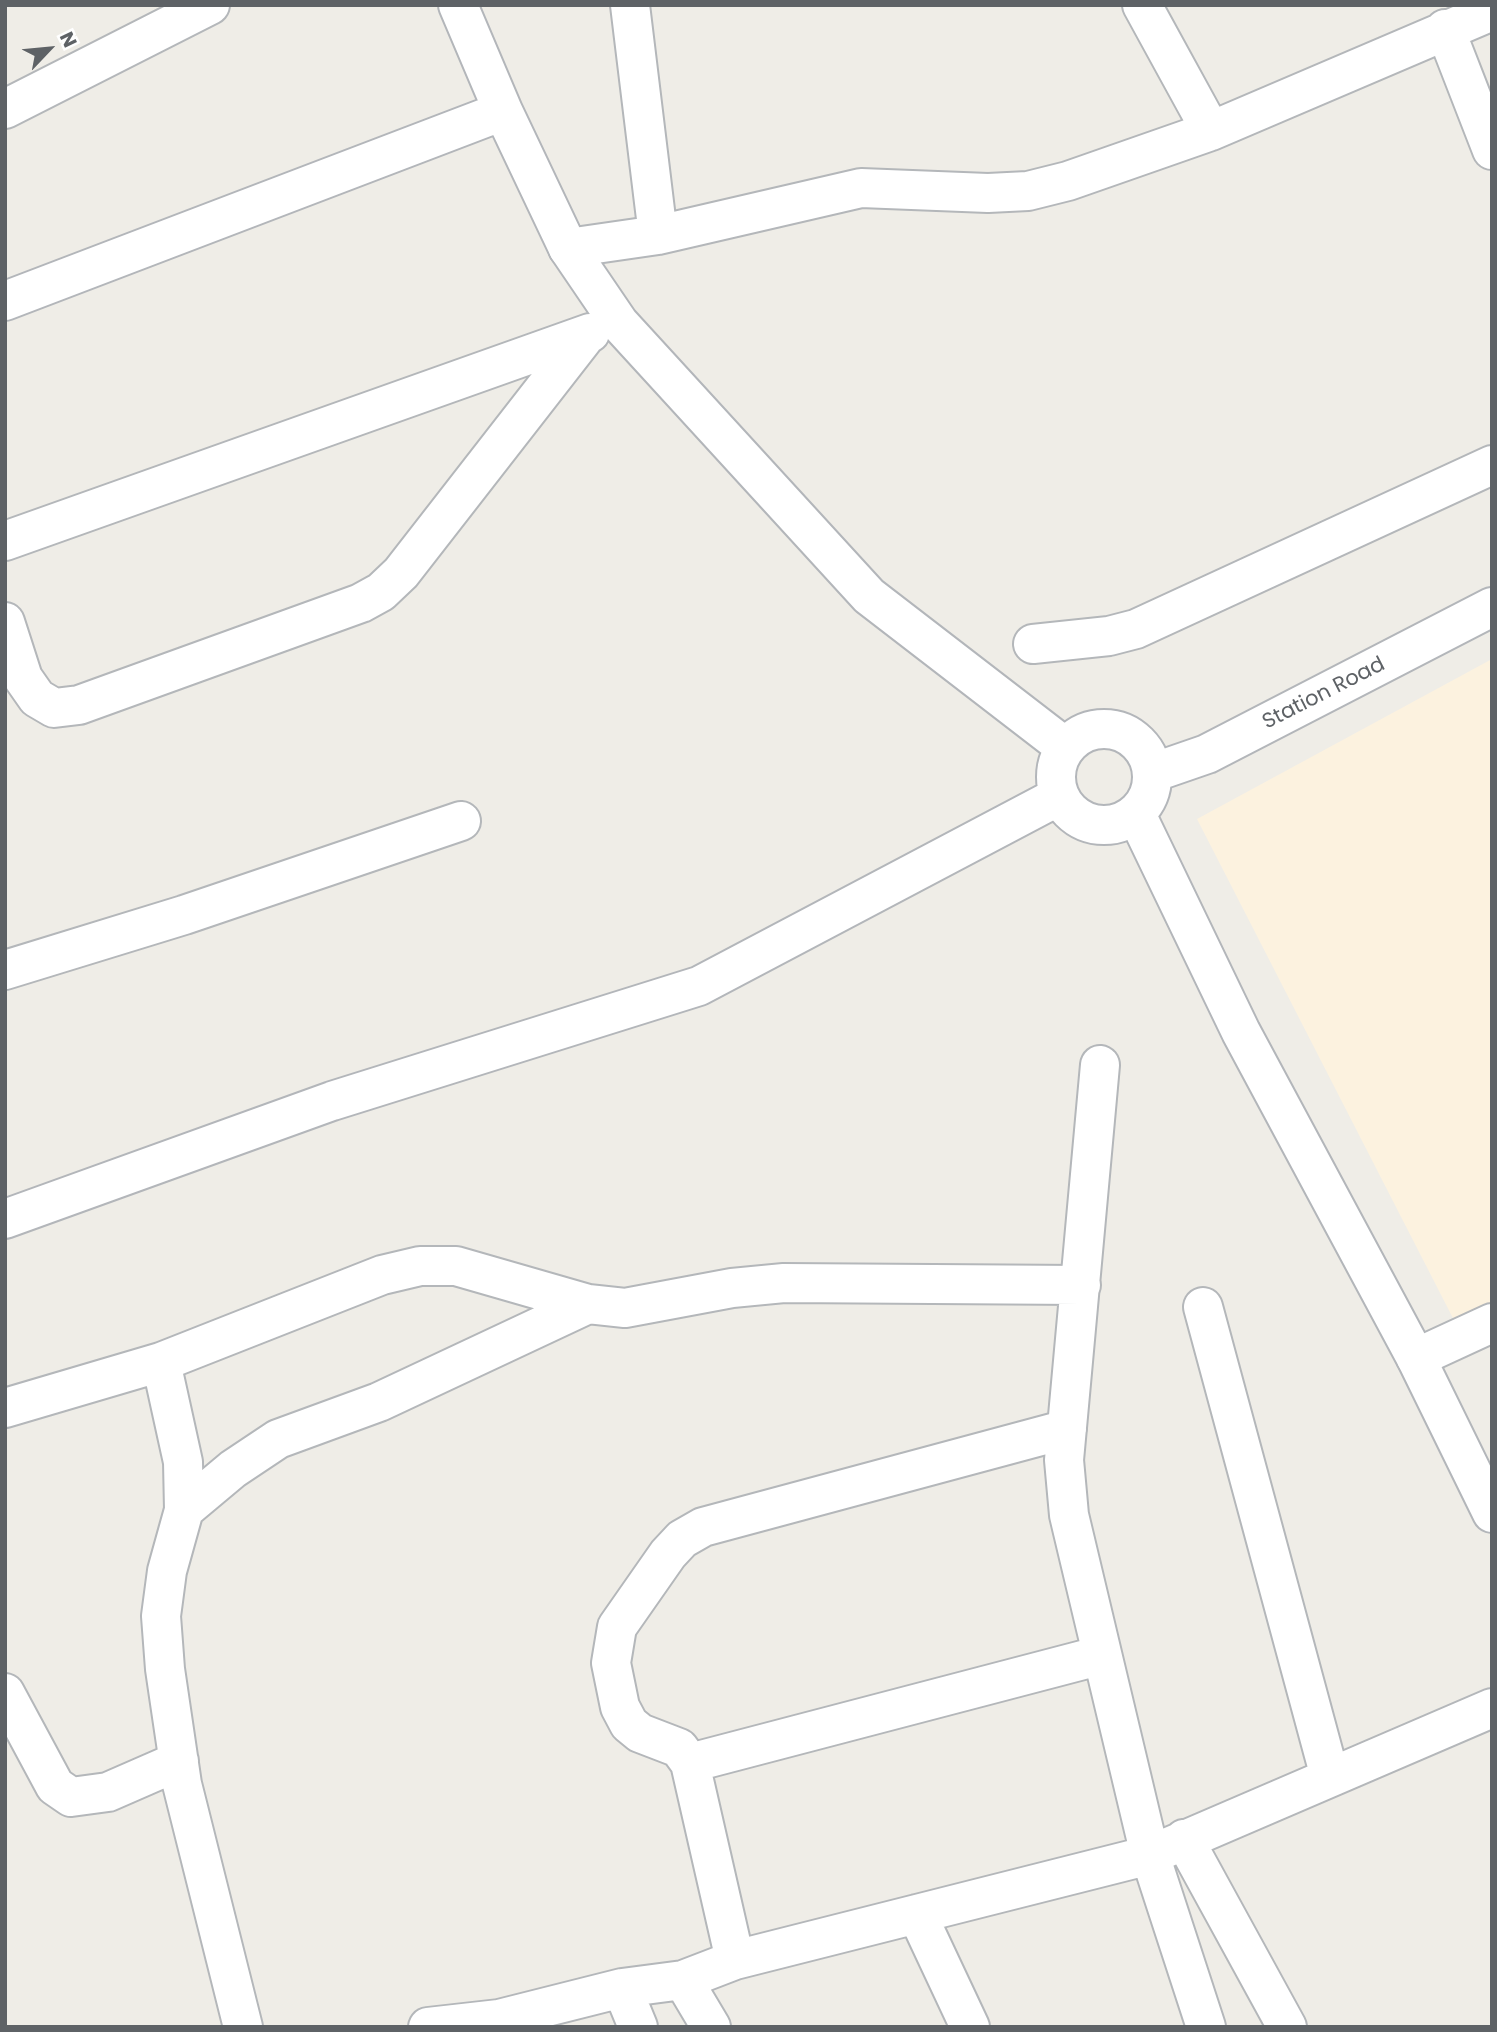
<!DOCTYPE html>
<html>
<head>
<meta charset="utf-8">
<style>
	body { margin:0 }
	#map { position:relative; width:1497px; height:2032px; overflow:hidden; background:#efede7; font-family:Poppins,sans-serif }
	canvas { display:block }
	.frame { position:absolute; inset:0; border:7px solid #5e6266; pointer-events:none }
	.north { position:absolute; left:14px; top:14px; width:70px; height:70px; -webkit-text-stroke:5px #fff; paint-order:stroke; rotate:64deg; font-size:19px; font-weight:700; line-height:28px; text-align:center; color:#5e6266 }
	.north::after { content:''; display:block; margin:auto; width:24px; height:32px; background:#5e6266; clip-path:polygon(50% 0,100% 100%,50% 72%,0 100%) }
</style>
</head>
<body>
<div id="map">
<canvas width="1497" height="2032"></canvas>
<div class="frame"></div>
<div class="north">N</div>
</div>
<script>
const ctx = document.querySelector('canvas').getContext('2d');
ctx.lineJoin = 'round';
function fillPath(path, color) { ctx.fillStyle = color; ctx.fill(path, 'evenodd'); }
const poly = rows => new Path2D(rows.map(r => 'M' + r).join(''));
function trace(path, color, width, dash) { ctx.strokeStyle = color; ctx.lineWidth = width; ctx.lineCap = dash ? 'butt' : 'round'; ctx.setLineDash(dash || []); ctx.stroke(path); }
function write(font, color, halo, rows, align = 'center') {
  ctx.font = font + ' Poppins,sans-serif'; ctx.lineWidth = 5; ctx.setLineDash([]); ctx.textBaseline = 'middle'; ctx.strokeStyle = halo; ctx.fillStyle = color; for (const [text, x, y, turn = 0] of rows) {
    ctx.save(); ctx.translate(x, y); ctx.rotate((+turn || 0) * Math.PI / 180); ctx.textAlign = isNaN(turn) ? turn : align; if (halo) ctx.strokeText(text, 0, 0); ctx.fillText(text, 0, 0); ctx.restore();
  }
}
const commercial = poly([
	[1492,659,1492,1310,1457,1326,1197,819]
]);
const street = poly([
	[630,5,658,235],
	[1142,5,1211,131],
	[1445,29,1492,150],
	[5,109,210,5],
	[568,248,658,235,861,188,988,193,1028,191,1068,181,1211,131,1492,11],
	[5,541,590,333],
	[5,622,23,678,37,698,54,708,79,705,361,603,381,592,401,573,587,334],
	[1033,644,1109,636,1136,629,1492,465],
	[5,970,184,915,461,821],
	[1100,1065,1064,1460,1069,1515,1150,1855,1206,2027],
	[1203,1307,1330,1777],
	[1416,1358,1492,1323],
	[161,1362,183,1462,184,1510,167,1571,161,1616,165,1669,182,1784,243,2027],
	[5,1408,161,1362,382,1275,420,1266,456,1266,588,1304,625,1308,732,1288,784,1283,1081,1285],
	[184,1510,233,1469,278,1439,379,1402,588,1304],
	[5,1693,55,1786,71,1797,108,1792,179,1761],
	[690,1763,1102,1655],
	[1184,1839,1287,2027],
	[917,1914,970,2027],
	[735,1960,690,1763,679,1748,640,1733,629,1724,620,1707,611,1663,617,1627,668,1554,682,1539,703,1527,1067,1429],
	[683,1980,711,2027],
	[622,1988,638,2027],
	[428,2027,499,2019,622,1988,683,1980,735,1960,1150,1855,1492,1708]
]);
const secondary = poly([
	[458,5,503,111,568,248,619,323,869,596,1065,747],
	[5,301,503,111],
	'1056 777a48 48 0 1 1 96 0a48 48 0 1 1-96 0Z',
	[1152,773,1207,754,1492,607],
	[1136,814,1241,1032,1416,1358,1492,1513],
	[5,1219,332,1101,699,986,1059,796]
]);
const streetNames = [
	["Station Road",1324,694,-27]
];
fillPath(commercial, '#fcf2df');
trace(street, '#b4b7ba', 42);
trace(secondary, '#b3b6ba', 42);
trace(street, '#fff', 38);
trace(secondary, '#fff', 38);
write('21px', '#5e6266', '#fff', streetNames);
</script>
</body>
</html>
